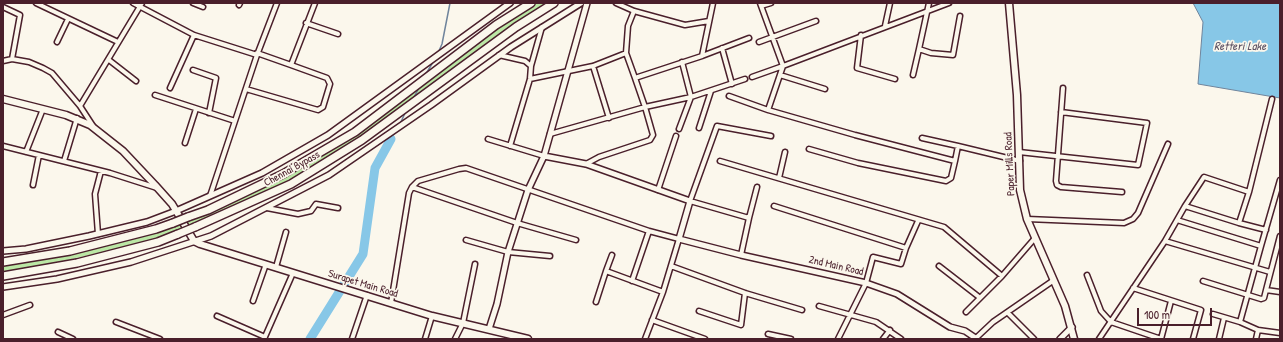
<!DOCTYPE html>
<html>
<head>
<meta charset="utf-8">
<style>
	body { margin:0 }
	#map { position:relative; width:1283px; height:342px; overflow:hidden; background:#fbf7ec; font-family:"Patrick Hand",sans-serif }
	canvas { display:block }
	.frame { position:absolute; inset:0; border:4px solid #4a1f2b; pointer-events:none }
	.scale { position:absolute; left:1137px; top:308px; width:75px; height:18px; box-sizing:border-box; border:2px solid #4a1f2b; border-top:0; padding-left:5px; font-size:12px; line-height:14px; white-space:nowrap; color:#4a1f2b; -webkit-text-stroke:3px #fbf7ec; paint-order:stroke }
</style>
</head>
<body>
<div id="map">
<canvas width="1283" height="342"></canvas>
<div class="frame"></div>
<div class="scale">100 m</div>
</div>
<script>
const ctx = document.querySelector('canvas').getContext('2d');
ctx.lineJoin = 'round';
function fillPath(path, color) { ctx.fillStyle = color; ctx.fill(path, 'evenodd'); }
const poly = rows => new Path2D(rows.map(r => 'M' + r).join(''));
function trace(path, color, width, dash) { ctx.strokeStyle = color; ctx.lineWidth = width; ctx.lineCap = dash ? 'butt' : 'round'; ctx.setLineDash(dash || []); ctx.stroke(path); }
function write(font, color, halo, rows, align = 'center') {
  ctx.font = font + ' "Patrick Hand",sans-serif'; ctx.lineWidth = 3.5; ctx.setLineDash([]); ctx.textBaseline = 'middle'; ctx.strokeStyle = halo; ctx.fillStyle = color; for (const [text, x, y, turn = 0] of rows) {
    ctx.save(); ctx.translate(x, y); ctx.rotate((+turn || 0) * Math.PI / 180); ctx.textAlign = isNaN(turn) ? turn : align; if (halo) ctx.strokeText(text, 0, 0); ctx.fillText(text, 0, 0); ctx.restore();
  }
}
const green = poly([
	[536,3,550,3,513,25,374,129,294,180,157,240,40,266,3,272,3,264,72,253,136,238,223,207,316,157,498,27]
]);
const water = poly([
	[1193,3,1280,3,1280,98,1198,84,1203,22,1193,3]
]);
const stream = poly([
	[438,53,442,44,450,3],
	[426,74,433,62],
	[413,99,420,86],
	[400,124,406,111],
	[391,139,395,132]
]);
const river = poly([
	[310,339,363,254,375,168,391,139]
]);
const minor = poly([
	[36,3,118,42],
	[133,3,194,35,257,55,277,3],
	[193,3,203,7],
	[616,3,634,11,685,25,709,21],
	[929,3,919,49,931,53,953,55,960,16],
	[239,5,240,3],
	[761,6,771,3],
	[3,7,20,15,12,59],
	[634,11,628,26,626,53,635,78,702,56,713,3],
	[306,23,338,34],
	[885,26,890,3],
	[861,35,857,68,895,79],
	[57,42,68,19],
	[759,42,816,21],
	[722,48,732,84],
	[257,53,291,65,315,3],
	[499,55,525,61,531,66,530,79,510,146],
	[702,56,749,38],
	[109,60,136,81],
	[3,61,12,59,29,62,43,68,52,73,80,106,142,3],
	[531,66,542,27],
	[593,66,609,118],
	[193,70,216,78,209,113],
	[780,75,825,89],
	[913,75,919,49],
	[752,77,783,66,760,3],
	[635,78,645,107,691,97,745,79],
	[530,79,593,66,626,53],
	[170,88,194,35],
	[1063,88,1056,181,1057,185,1061,187,1122,192],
	[246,89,318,110,323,107,330,84,327,78,291,65],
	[155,95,235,121],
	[729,96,768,110],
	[80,106,93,126],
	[699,128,711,91],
	[679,129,691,97,682,62],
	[550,134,645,107,653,135,650,140,599,157,586,164],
	[922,138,958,146,955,161,855,135,768,110,783,66,949,3],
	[488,139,544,156],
	[185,143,196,109],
	[3,146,110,173,157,188],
	[958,146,1020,161],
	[809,149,858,163,946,181,951,178,955,161],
	[26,152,43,109],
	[1019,152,1138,165,1147,123,1061,112],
	[64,161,77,118],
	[720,161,944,227,1002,276],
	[779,178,785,152],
	[33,185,39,155],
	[412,187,517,223,576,240],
	[658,190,676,136],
	[1249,192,1272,99],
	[210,196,257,55],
	[774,206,906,248,918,221],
	[1185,206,1204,177,1249,192,1239,223,1185,206,1177,220,1261,246,1280,180],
	[267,208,298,214,311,211,316,204,338,208],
	[749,218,757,187],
	[1027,219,1124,223,1133,219,1138,213,1168,144],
	[1177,220,1165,241,1270,272],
	[1239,223,1266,230],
	[98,234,95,194,101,171],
	[466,240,508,252,550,256],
	[612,255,606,271,663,292],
	[741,255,749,218,690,201,717,126,771,136],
	[671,266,745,293,802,310],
	[939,266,979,297],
	[276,267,286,232],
	[1087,275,1101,311,1111,322,1161,339],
	[632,281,649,231],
	[1203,281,1261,299,1264,298,1266,290,1280,236],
	[1133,288,1201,310,1193,339],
	[1266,290,1280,292],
	[253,301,266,264],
	[596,302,606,271],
	[391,303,409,193,412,187,418,181,459,169,466,168,649,231,679,239,663,292,645,339],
	[819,306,876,322,901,339],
	[699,311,741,325,745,293],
	[966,312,1002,276,1035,238],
	[1008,313,1034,339],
	[1213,314,1240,322,1261,246],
	[3,315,30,305],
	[217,316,265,337],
	[652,320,705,339],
	[116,322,160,339],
	[1240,322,1258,330,1256,339],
	[1258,330,1280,333],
	[58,332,73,339],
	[768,334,791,339],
	[976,338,993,322,1054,280],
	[264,339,293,273],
	[352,339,367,295],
	[425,339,432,316],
	[455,339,463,323,475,264],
	[838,339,866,283,873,257,901,264,906,248],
	[883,339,890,330],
	[1099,339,1165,241],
	[1161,339,1171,301],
	[1219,339,1224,318]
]);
const tertiary = poly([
	[544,156,586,164,690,201,679,239,741,255,866,283,897,294,950,327,965,331,977,339],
	[3,251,26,249,89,236,147,222,176,211,262,173,328,135,510,3],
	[3,287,57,279,131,262,211,236,329,175,431,105,511,47,581,3],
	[489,329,497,304,508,252,528,190,544,156,587,3],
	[1060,339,1072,327]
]);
const secondary = poly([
	[1009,3,1017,95,1020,190,1027,219,1065,306,1074,339],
	[3,99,66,115,90,125,123,151,155,185,172,204,194,241,200,244,432,316,528,339]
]);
const trunk = poly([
	[188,217,208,210,283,174,355,132,496,25,531,3],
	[195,227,291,184,362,140,516,27,554,3],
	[3,262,70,251,156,229,173,223],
	[3,276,77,263,158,242,178,234]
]);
const trunkBridge = poly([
	[173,223,188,217],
	[178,234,195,227]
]);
const streetNames = [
	["Paper Mills Road",1010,164,-93],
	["Chennai Bypass",292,169,-29],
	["2nd Main Road",836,266,13],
	["Surapet Main Road",363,284,17]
];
const waterNames = [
	["Retteri Lake",1240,47]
];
fillPath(green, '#bbe7a5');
fillPath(water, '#87c7e7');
trace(water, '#6f849c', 1);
trace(stream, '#6f849c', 1.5);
trace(river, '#87c7e7', 9);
trace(minor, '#4a1f2b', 7);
trace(tertiary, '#4a1f2b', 8);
trace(secondary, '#4a1f2b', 9);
trace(trunk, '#4a1f2b', 10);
trace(minor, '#fbf7ec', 4);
trace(tertiary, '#fbf7ec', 5);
trace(secondary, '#fbf7ec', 6);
trace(trunk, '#fbf7ec', 7);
trace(trunkBridge, '#4a1f2b', 10, []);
trace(trunkBridge, '#fbf7ec', 7);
write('11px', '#4a1f2b', '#fbf7ec', streetNames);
write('italic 12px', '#5c5163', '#fbf7ec', waterNames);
</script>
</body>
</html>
